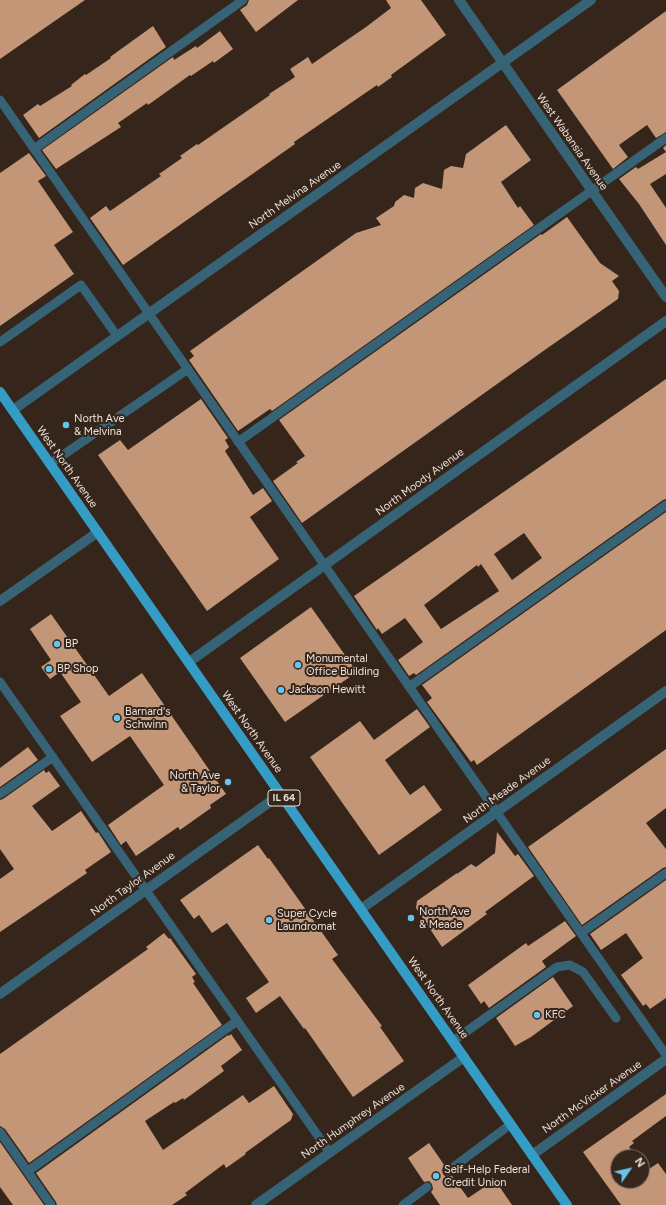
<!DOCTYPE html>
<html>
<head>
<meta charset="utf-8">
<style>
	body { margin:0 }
	#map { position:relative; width:666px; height:1205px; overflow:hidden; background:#35251a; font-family:Figtree,sans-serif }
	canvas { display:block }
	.north { position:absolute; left:610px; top:1149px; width:40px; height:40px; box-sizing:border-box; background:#35251a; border:1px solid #7e7066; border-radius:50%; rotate:56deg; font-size:11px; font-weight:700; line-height:16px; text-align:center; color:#ebe1d9 }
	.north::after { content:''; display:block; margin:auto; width:14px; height:18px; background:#65c5ee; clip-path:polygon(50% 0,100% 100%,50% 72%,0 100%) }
</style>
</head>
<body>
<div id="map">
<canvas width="666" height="1205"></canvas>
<div class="north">N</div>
</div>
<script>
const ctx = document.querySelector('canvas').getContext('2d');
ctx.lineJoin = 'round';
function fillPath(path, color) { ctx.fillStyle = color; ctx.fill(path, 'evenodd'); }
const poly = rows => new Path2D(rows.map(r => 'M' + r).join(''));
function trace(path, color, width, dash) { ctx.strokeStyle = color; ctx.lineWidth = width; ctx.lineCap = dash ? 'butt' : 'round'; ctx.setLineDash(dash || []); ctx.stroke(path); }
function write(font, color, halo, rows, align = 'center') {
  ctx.font = font + ' Figtree,sans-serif'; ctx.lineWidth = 4; ctx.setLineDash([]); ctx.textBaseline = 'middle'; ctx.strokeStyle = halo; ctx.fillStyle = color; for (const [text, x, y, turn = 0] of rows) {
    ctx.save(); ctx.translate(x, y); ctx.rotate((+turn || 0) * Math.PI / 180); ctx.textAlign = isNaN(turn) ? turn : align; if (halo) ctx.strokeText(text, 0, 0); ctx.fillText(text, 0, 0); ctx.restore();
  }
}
const building = poly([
	[0,0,85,0,0,59],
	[249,0,298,0,256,32,240,10,247,5],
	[386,0,421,0,446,35,391,75,392,77,378,87,377,85,294,142,295,144,123,265,90,218,106,206,110,211,161,176,159,174,182,158,180,156,197,144,198,145,270,95,269,94,295,77,290,69,308,57,312,64,366,27,391,8],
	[666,11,666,132,656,138,647,125,619,145,628,157,613,169,557,90],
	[153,26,166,47,39,138,23,115,38,104,40,106,72,86,71,85,85,74,86,75,111,58,110,57],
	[220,31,233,49,214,63,213,61,191,76,190,75,148,105,147,103,118,123,121,127,56,169,42,150,173,57,174,60,196,46,197,48],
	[506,125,531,160,501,182,518,208,520,206,534,225,272,411,270,409,238,431,189,360,194,356,190,351,356,233,381,225,376,218,394,206,395,202,404,195,414,198,415,188,423,183,442,189,444,170,451,166,463,168,466,154],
	[666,145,666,174,650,184,666,208,666,245,639,204,619,179,636,167,638,169,666,152,663,148],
	[29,153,46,176,38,181,73,232,54,245,74,274,0,326,0,173],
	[567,217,600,263,619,276,612,281,619,291,618,299,549,347,302,523,273,481,298,463,296,462,305,456,279,420,541,234,542,235],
	[666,379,666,499,663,500,416,675,414,673,409,676,398,660,423,642,405,618,382,634,378,628,377,630,354,596],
	[524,533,542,558,512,580,494,554],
	[481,564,499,591,441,629,424,605,477,565,478,567],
	[201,399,228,438,225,440,229,447,225,451,253,495,263,488,272,501,250,517,279,559,207,611,98,455,120,440,128,450],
	[666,512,666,630,477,765,474,760,471,762,427,702,432,698,422,685],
	[311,607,357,672,285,722,240,658],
	[51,614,109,696,142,673,226,794,210,805,211,808,180,830,178,827,136,856,126,841,121,845,108,825,164,785,130,736,92,762,60,716,81,702,60,672,50,679,41,667,51,660,30,629],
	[417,709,430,727,385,760,410,795,424,785,442,810,379,855,310,757,360,721,374,740],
	[28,747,38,760,0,787,0,768],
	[666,749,666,808,646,823,666,849,666,867,663,868,582,925,528,847],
	[44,770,46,773,49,771,60,786,32,806,52,831,81,811,96,833,98,832,111,852,85,870,87,873,0,932,0,879,14,869,0,849,0,800,3,799],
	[497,832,515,856,518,854,534,876,485,912,487,914,442,947,416,908,417,901,457,873,457,874,471,864,476,867,495,853],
	[258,845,268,859,269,858,338,955,332,959,382,1026,380,1027,404,1061,353,1097,305,1028,304,1029,280,996,256,1013,246,998,269,982,227,923,212,933,199,915,194,919,180,900],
	[666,880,666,998,650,1009,646,1004,643,1006,621,975,643,958,626,933,601,950,590,934],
	[565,921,576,936,542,961,546,967,489,1008,484,1001,481,1004,468,985,526,943,528,946],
	[164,933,169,939,170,938,196,974,192,977,195,982,193,983,222,1025,29,1163,5,1129,0,1126,0,1054,148,949,146,947],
	[553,977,573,1006,531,1037,515,1046,496,1018],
	[231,1034,242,1050,221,1066,224,1071,184,1100,183,1098,175,1103,174,1102,145,1121,163,1150,243,1095,249,1103,274,1086,293,1114,291,1120,245,1153,246,1154,226,1168,224,1164,185,1193,187,1195,172,1205,57,1205,56,1202,36,1173,228,1035,229,1036],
	[666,1094,666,1116,632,1141,634,1143,629,1147,636,1157,618,1157,618,1181,642,1181,642,1166,646,1171,658,1163,666,1174,666,1205,621,1205,583,1152],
	[0,1142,44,1205,13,1205,0,1187],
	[429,1143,445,1166,442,1169,443,1174,446,1177,452,1176,468,1198,495,1180,512,1205,440,1205,431,1192,433,1189,432,1184,429,1181,424,1182,408,1158]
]);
const lane = poly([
	[0,100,666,1055],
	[34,149,243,0],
	[0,342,81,285,117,336],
	[238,442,666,138],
	[50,464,188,369],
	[0,682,330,1153],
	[409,687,666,505],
	[0,794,53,757],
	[581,933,666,873],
	[453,1041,557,967,570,965,583,972,616,1018],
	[0,1132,51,1205],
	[28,1171,237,1021],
	[448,1171,511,1124],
	[403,1205,427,1187]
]);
const street = poly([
	[459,0,666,297],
	[13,410,591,0],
	[0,601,98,532],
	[189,662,666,321],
	[361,909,666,691],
	[0,994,281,794],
	[532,1155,666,1059],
	[256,1205,464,1057]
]);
const primary = poly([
	[0,392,567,1205]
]);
const markers = [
	[66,425,4,"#65c5ee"],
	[57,644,4,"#65c5ee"],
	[298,665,4,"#65c5ee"],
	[49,669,4,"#65c5ee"],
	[281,690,4,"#65c5ee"],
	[117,718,4,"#65c5ee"],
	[228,782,4,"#65c5ee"],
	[411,918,4,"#65c5ee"],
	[269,920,4,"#65c5ee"],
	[537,1015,4,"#65c5ee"],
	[436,1176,4,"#65c5ee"]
];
const shields = [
	[284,798,32]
];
const shieldNames = [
	["IL 64",284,798]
];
const streetNames = [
	["West Wabansia Avenue",572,142,55],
	["North Melvina Avenue",295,195,-35],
	["West North Avenue",67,467,55],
	["North Moody Avenue",420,482,-36],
	["West North Avenue",252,732,55],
	["North Meade Avenue",507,790,-36],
	["North Taylor Avenue",133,884,-36],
	["West North Avenue",438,998,55],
	["North McVicker Avenue",592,1097,-35],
	["North Humphrey Avenue",353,1121,-35]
];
const poiNames = [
	["North Ave",74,419],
	["& Melvina",74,432],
	["BP",65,644],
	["Monumental",306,659],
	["Office Building",306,672],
	["BP Shop",57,669],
	["Jackson Hewitt",289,690],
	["Barnard's",125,712],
	["Schwinn",125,725],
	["North Ave",220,776,"right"],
	["& Taylor",220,789,"right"],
	["North Ave",419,912],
	["& Meade",419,925],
	["Super Cycle",277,914],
	["Laundromat",277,927],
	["KFC",545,1015],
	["Self-Help Federal",444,1170],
	["Credit Union",444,1183]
];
fillPath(building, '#c29676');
trace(lane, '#376377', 9);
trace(street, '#376377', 10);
trace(primary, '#359cc5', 10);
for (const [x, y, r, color] of markers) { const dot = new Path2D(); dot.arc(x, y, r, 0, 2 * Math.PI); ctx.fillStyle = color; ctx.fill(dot); trace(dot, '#35251a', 1.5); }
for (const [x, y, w] of shields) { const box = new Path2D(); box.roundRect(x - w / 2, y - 8, w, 16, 3); ctx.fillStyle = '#35251a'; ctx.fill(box); trace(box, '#ebe1d9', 1); }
write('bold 10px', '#ebe1d9', null, shieldNames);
write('11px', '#ebe1d9', '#35251a', streetNames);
write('11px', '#ebe1d9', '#35251a', poiNames, 'left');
</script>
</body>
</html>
